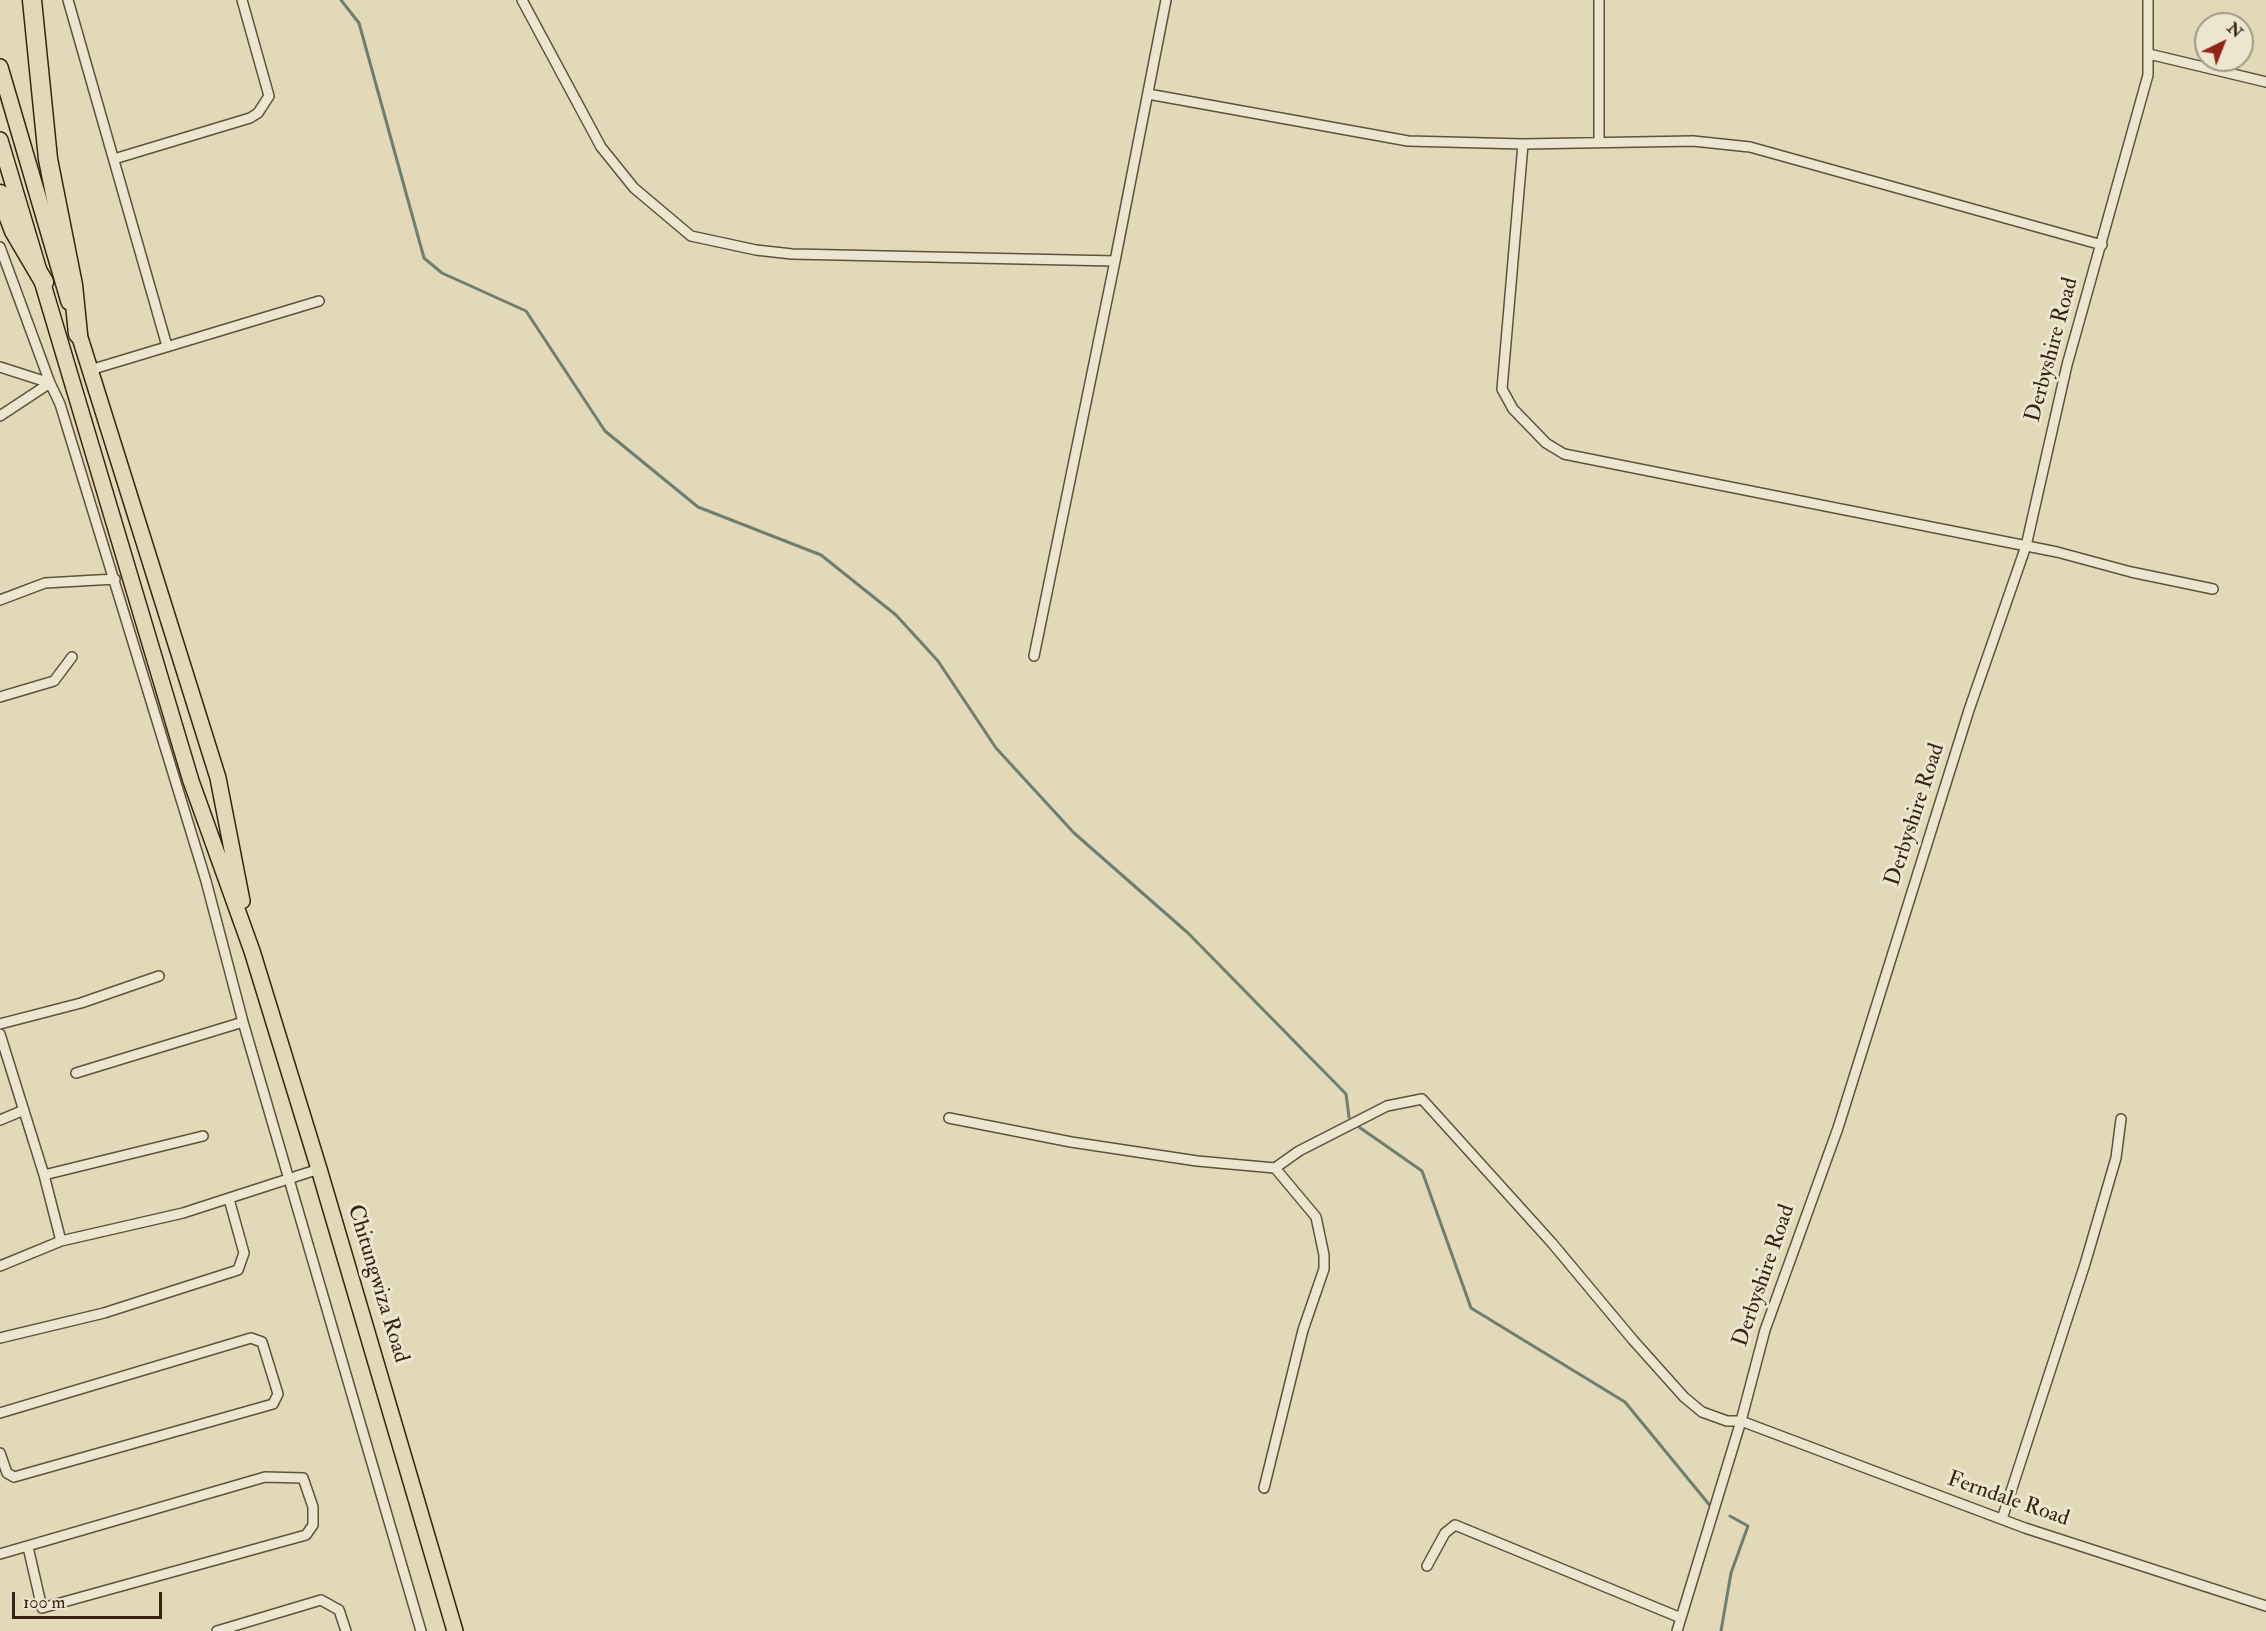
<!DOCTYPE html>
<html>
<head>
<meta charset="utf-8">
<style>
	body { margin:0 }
	#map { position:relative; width:2266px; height:1631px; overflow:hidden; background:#e1d9b7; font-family:"IM FELL Double Pica",serif }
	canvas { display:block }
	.north { position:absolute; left:2194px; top:12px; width:60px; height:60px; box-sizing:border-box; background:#ece6d0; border:2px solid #a39884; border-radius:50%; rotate:43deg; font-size:16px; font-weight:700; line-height:24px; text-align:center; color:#362311 }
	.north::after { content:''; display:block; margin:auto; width:21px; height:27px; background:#8f2418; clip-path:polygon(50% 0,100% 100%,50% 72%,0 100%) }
	.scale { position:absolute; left:12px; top:1592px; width:150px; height:27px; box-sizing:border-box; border:3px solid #362311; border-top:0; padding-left:8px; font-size:18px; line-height:21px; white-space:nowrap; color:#362311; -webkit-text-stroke:4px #ece6d0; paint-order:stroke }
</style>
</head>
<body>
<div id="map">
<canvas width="2266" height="1631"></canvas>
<div class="north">N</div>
<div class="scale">100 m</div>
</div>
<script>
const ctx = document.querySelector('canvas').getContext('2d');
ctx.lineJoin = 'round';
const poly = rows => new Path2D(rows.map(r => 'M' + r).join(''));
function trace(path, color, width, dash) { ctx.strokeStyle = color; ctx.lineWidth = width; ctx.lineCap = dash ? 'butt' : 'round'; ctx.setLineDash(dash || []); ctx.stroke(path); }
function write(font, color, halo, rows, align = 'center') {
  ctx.font = font + ' "IM FELL Double Pica",serif'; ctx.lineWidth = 6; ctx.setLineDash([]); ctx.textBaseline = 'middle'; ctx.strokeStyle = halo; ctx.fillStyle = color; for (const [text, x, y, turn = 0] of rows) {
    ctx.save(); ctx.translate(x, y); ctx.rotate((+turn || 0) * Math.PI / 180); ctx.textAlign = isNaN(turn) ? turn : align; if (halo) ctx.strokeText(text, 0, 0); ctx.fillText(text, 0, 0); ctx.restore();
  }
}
const stream = poly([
	[341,0,359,23,424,258,442,273,526,311,605,431,698,507,821,555,896,615,938,661,996,748,1074,833,1188,933,1346,1094,1349,1117],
	[1359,1127,1422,1171,1471,1308,1625,1402,1712,1508],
	[1721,1631,1731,1573,1748,1526,1730,1516]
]);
const street = poly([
	[68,0,167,346],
	[522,0,601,147,634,188,691,236,756,250,792,254,1115,261,1166,0],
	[1599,0,1599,141],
	[2149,54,2266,82],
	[1148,94,1408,141,1523,144,1693,141,1750,147,2102,245],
	[1523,144,1502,389,1513,409,1546,443,1564,454,2057,552,2131,572,2213,589],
	[114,159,250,118,258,113,269,96,242,0],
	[0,247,50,383,0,416],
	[0,367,50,383,60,404,206,881,243,1022,421,1631],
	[90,370,319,301],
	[0,600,45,583,115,579],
	[1034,656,1115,261],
	[0,697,54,681,72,657],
	[0,1024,81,1003,159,976],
	[0,1034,44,1175,61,1241],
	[76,1073,243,1022],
	[949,1118,1071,1142,1197,1161,1275,1168,1299,1151,1387,1106,1422,1099,1552,1243,1633,1340,1684,1397,1702,1412,1727,1421,1741,1421,2025,1528,2266,1606],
	[0,1120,24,1110],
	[44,1175,203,1136],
	[0,1266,61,1241,183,1213,319,1169],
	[0,1338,104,1313,238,1270,244,1253,229,1199],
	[0,1413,251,1338,262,1342,278,1394,273,1404,14,1477,7,1473,0,1453],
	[1264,1488,1303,1330,1324,1269,1324,1255,1316,1217,1275,1168],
	[2002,1519,2085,1264,2116,1158,2121,1119],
	[0,1554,265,1477,303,1478,313,1507,313,1525,306,1535,42,1608,28,1547],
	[1427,1566,1445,1533,1455,1525,1681,1618],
	[217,1631,321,1600,339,1610,346,1631],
	[1677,1631,1741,1421,1765,1330,1838,1128,1969,710,2026,546,2067,365,2148,75,2148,0]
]);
const primary = poly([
	[0,67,69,302],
	[0,140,191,781,252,951,319,1169,455,1631],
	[76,325,218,778,242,901]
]);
const highway = poly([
	[32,0,48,159,73,285,78,334],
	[0,194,14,231,44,282]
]);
const streetNames = [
	["Derbyshire Road",2053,350,-75],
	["Derbyshire Road",1916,815,-72],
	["Derbyshire Road",1765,1276,-71],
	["Chitungwiza Road",377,1284,73],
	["Ferndale Road",2008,1500,19]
];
trace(stream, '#6e7e6f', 3);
trace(street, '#61503a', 12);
trace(primary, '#362311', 18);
trace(highway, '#362311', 21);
trace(street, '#ece6d0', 9);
trace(primary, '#e1d9b7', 15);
trace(highway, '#e1d9b7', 18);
write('22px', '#362311', '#ece6d0', streetNames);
</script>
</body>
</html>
